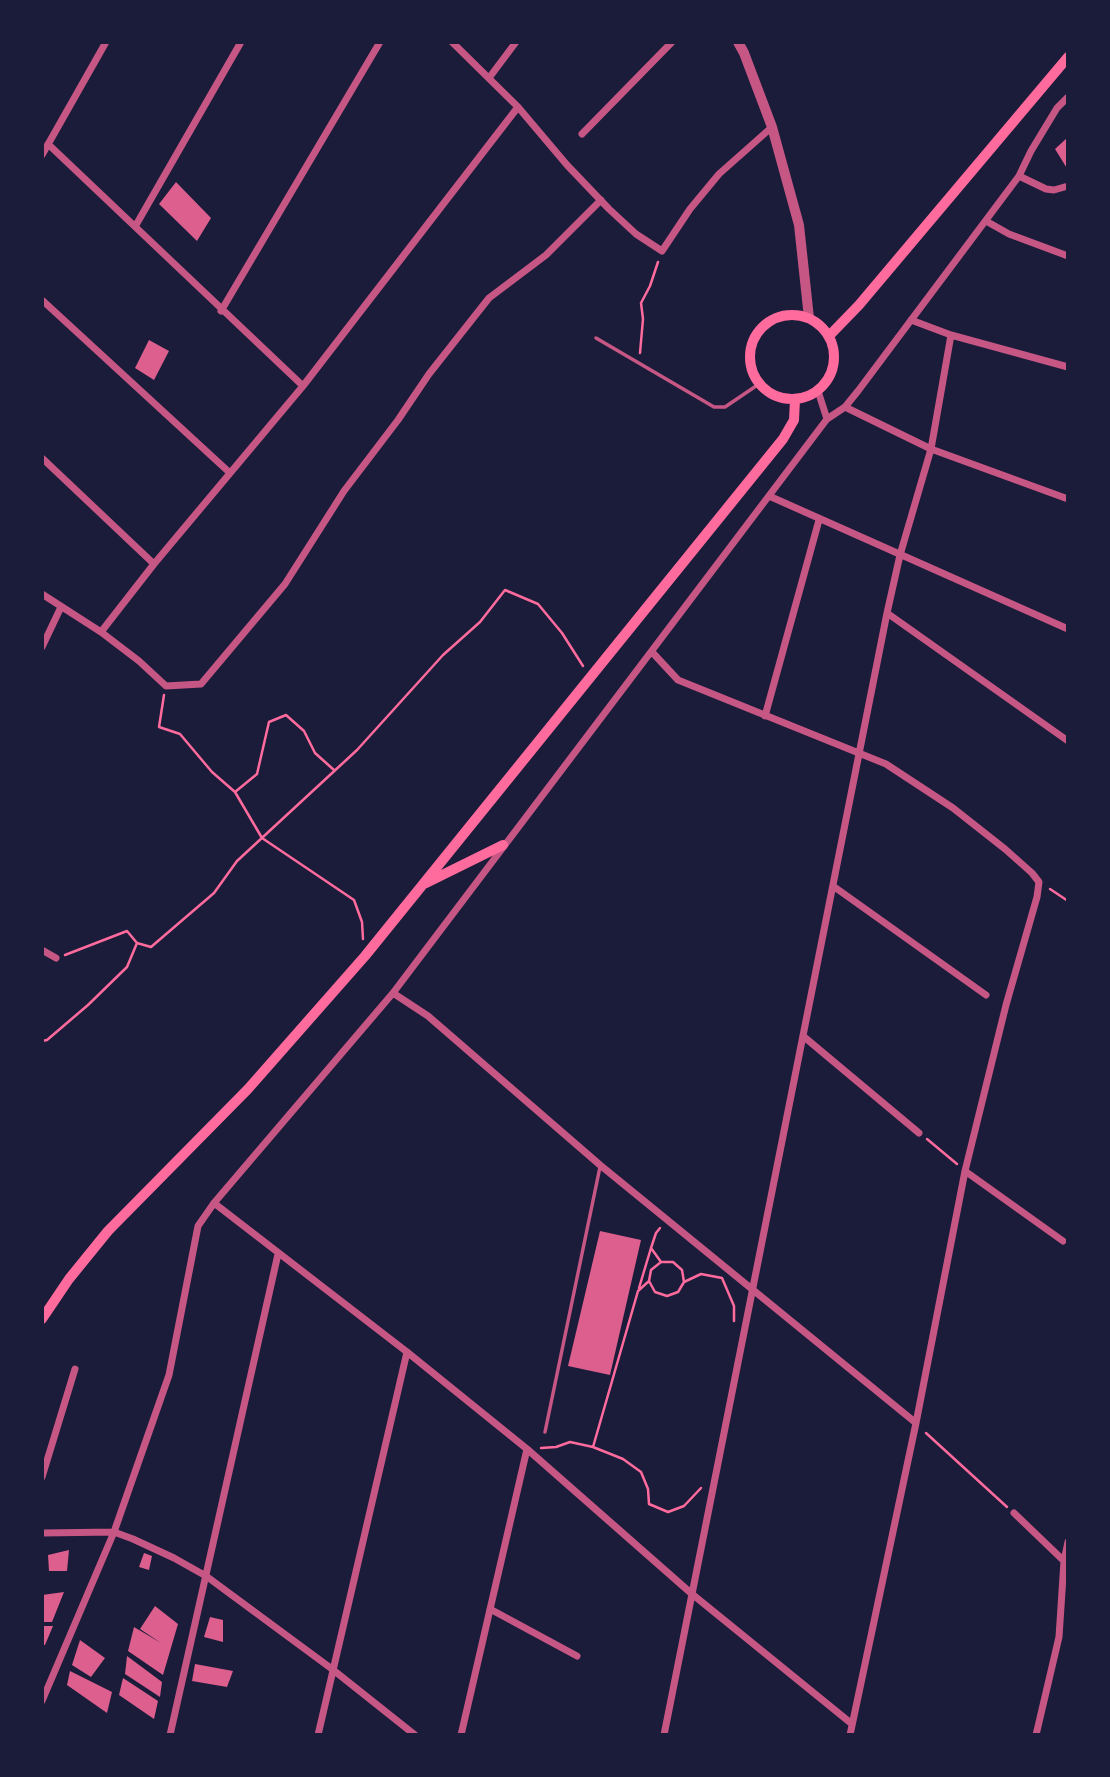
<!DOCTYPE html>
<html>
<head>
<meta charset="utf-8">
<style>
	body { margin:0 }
	#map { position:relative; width:1110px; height:1777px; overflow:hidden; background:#1b1b3a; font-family:Helvetica,sans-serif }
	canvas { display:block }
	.frame { position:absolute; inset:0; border:44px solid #1b1b3a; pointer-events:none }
</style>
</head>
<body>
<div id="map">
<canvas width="1110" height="1777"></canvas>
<div class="frame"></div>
</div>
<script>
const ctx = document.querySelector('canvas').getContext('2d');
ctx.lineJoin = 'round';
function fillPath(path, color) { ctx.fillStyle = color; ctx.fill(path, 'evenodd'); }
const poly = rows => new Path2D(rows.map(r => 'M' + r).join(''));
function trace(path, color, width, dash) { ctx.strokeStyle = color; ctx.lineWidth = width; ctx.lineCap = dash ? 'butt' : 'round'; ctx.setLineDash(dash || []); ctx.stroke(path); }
const building = poly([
	[1068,137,1068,170,1055,149],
	[176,182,211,218,197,241,159,204],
	[149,340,169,351,154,380,135,368],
	[600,1231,641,1240,610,1375,568,1366],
	[69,1550,67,1571,49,1571,48,1555],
	[144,1553,152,1556,149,1570,139,1567],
	[64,1592,52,1622,42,1622,42,1595],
	[155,1606,178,1624,163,1675,128,1651,134,1627,161,1643,140,1629],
	[210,1617,223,1620,223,1642,204,1637],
	[42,1626,53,1626,45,1645,42,1645],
	[80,1640,105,1658,91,1677,72,1665],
	[127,1656,162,1682,160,1697,125,1674],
	[195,1664,233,1671,227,1687,192,1681],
	[70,1671,112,1692,107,1713,67,1685],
	[123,1678,158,1701,154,1719,119,1695]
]);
const path = poly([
	[640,353,643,319,641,303,650,286,658,262],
	[164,695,159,727,180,734,212,772,235,792,262,838,354,900,362,922,363,939],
	[235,792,257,774,269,722,286,715,304,731,315,753,334,770],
	[1050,889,1068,901],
	[65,955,127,931,137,943,151,947,214,893,237,861,357,750,443,655,480,622,505,590,538,604,562,633,583,666],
	[42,1041,47,1040,88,1005,127,967,137,943],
	[927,1139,957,1164],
	[660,1228,656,1233,651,1248,661,1262],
	[684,1282,701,1274,722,1278,734,1306],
	[639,1288,651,1248],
	[734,1306,734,1321],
	[926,1433,1007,1507],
	[593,1447,638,1291,649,1281,651,1270,661,1262,673,1262,682,1270,684,1282,678,1292,667,1296,655,1292,649,1281],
	[541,1448,556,1447,570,1442,593,1447,623,1459,641,1472,648,1489,649,1504,668,1512,684,1506,701,1488]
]);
const service = poly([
	[596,338,714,407,725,407,759,384],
	[545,1432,600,1167]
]);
const minor = poly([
	[452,42,518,107,567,165,609,209,636,234,662,251,690,209,719,174,772,127],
	[489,78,516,42],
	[582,134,672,42],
	[48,144,303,386],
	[42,155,106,42],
	[1019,176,1046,189,1054,190,1068,186],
	[986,221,1009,234,1068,256],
	[136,225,241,42],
	[42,300,230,473],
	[221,311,380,42],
	[911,320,951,335,1068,367],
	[818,391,827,419],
	[845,407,931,449,1068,499],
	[42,458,154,564],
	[769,496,1068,629],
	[42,594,101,632,139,661,166,686,201,684,285,584,344,491,398,420,429,374,489,298,546,255,601,200],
	[887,613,1068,741],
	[101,632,154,564,303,386,518,107],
	[42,647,61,607],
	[652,652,678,680,886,764,953,808,1005,849,1032,873,1039,882,1037,897,1006,1005,965,1171,916,1423,850,1735],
	[765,716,819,520],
	[833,886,986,995],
	[42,950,56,958],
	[393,993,428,1016,600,1165,916,1423],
	[803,1036,919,1133],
	[965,1171,1063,1241],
	[214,1203,407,1352,527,1449,692,1594,852,1724],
	[42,1477,75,1369],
	[1014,1513,1064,1561],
	[42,1533,114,1532,133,1539,174,1558,206,1576,332,1669,415,1735],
	[490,1609,577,1656],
	[42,1701,114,1532,169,1375,198,1226,214,1203,393,993,827,419,845,407,858,391,1019,176,1031,151,1057,108,1068,97],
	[170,1735,278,1254],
	[318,1735,407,1352],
	[461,1735,527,1449],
	[664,1735,887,613,900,555,931,449,951,335],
	[1036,1735,1059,1637,1064,1561,1068,1542]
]);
const tertiary = poly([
	[738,42,744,53,772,127,799,225,809,318]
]);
const secondary = poly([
	'750 357a42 42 0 1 1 84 0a42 42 0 1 1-84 0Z',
	[829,336,859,305,1068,57],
	[426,883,503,845],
	[42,1319,69,1279,108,1231,248,1089,365,956,783,439,794,420,795,400]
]);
fillPath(building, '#dd5f8e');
trace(path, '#ff6b9d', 2.5);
trace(service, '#c65784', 3.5);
trace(minor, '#c65784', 7);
trace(tertiary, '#c65784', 10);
trace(secondary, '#ff6b9d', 10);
</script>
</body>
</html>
